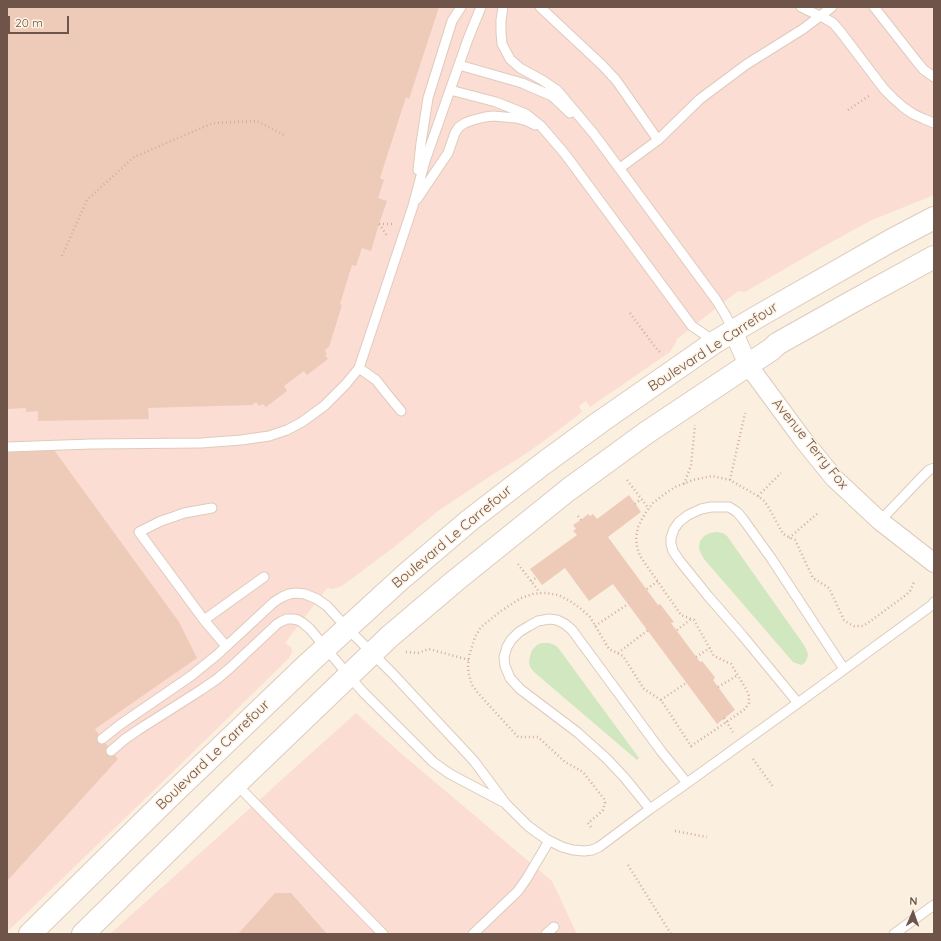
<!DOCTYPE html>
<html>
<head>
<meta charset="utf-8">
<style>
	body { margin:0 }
	#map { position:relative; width:941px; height:941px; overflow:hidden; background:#fbefe0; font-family:Quicksand,sans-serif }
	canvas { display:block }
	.frame { position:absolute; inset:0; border:8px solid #6f5549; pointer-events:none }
	.north { position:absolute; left:893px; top:893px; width:40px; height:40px; -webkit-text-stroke:3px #fef3e5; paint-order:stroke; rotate:2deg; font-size:11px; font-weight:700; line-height:16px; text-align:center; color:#6f5549 }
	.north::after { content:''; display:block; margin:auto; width:14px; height:18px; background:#6f5549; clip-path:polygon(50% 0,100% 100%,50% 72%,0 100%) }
	.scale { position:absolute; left:8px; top:16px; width:61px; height:18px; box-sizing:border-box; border:2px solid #6f5549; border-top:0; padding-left:5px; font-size:12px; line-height:14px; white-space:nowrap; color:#6f5549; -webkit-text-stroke:3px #fef3e5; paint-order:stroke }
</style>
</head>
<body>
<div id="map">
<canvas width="941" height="941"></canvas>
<div class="frame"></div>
<div class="north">N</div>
<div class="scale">20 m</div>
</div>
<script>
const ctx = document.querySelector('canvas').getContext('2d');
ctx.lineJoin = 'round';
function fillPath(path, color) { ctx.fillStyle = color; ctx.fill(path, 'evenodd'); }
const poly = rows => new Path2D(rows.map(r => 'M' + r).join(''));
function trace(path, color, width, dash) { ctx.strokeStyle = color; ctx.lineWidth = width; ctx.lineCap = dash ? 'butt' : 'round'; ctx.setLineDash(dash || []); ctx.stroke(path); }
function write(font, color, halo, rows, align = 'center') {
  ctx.font = font + ' Quicksand,sans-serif'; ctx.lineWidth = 3; ctx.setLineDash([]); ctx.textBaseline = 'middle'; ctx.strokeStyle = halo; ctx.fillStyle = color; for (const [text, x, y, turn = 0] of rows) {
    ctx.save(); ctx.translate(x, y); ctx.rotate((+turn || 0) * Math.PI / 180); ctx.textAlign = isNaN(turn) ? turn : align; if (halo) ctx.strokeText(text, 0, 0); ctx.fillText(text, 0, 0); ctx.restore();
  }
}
const commercial = poly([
	[7,7,934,7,934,195,872,220,826,245,745,292,738,291,677,339,675,344,670,352,590,407,586,401,579,406,582,412,548,438,524,455,492,475,438,511,398,544,342,586,333,589,327,588,285,643,291,647,292,652,289,658,183,762,7,932],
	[356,713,403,755,552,881,577,934,110,934]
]);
const green = poly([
	[717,532,723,533,727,536,804,645,807,651,808,656,805,663,801,665,793,662,704,559,700,552,699,547,700,541,704,536,710,533],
	[542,643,549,643,555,645,559,649,639,758,637,760,534,672,530,667,529,662,530,656,532,650,537,645]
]);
const building = poly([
	[7,7,439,7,409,99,406,97,380,178,384,180,378,198,387,201,379,224,371,251,362,248,356,266,352,265,340,304,342,305,329,347,325,350,327,354,325,355,328,359,307,375,304,371,284,386,287,391,266,407,263,404,259,406,256,402,252,405,148,408,149,419,38,421,38,411,26,412,26,408,7,409],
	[54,450,179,622,197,658,95,729,102,739,118,759,7,881,7,451],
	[629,495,641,512,608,537,658,605,660,604,674,622,671,623,700,662,702,661,714,676,715,678,713,680,735,710,717,724,613,584,589,601,565,568,542,585,530,569,577,535,573,531,576,529,573,525,581,520,588,514,590,516,593,514,597,519],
	[275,893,291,893,327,934,238,934]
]);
const path = poly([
	[848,110,870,95],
	[379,224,388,237],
	[379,224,392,224],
	[62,256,87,200,134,157,213,123,257,121,286,136],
	[630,313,655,347,661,353],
	[627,480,649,509],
	[730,480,745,413],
	[684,484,691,465,695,425],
	[758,496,781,473],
	[635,504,641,499],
	[578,516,581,520],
	[789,538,818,513],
	[518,564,531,581,540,593],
	[531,581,536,578],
	[647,589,658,581],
	[595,626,628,604],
	[677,630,691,619],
	[406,652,418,653,429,649,469,660],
	[618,653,648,630],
	[696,657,710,648],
	[718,687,738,675],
	[661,700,686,683],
	[724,718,733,732],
	[753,759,774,788],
	[591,827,588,823,599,814,603,810,605,803,604,799,583,772,565,762,538,737,518,737,478,693,472,685,469,675,468,667,469,656,475,637,481,627,501,611,521,598,533,594,540,593,547,593,558,595,570,601,580,608,590,617,609,649,623,656,644,689,661,700,691,746,709,734,745,709,749,703,749,696,746,689,731,664,714,656,694,620,681,615,640,556,637,547,636,537,638,527,642,519,646,512,653,503,663,495,675,487,693,480,712,476,730,480,758,496,764,501,769,508,783,534,795,540,813,578,829,588,844,620,848,623,854,626,863,626,869,622,906,595,910,591,914,582],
	[675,831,707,837],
	[628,865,671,934]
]);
const service = poly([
	[503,7,501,20,501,32,502,44,510,59,520,68,542,80,557,90,594,134,717,301,726,316,733,331],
	[540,7,602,65,616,80,658,140],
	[801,7,826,19,833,23,840,31,884,89,893,98,903,107,913,114,924,119,934,123],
	[874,7,918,63,924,70,934,77],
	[459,65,522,83,552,96,570,113],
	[450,90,496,102,526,114,541,126,565,154,692,326,714,341],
	[620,168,658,140,700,99,747,64,803,29,832,7],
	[418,170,421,143,428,98,452,21,461,7],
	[417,199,448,153,455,133,459,127,465,123,473,120,485,117,493,116,516,118,527,121,535,125],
	[359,368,376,380,387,394,401,411],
	[7,447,91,444,201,443,241,440,269,436,287,430,302,422,324,406,346,384,359,368,413,206,425,161,468,39,481,7],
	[880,521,919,480,929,470,934,468],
	[204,620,139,532,161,521,173,517,184,513,212,508],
	[226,646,204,620,264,577],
	[798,703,742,635,708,596,679,560,673,551,671,544,671,538,674,529,679,522,688,515,701,509,711,507,729,507,737,512,743,519,771,558,844,669],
	[102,739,121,724,191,676,218,654,274,602,282,597,289,594,296,593,305,594,317,599,327,606,347,628,393,674,474,761,506,804,528,826,546,839,562,847,573,850,584,851,592,850,599,847,650,809,687,783,798,703,932,605,934,602],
	[111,751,125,739,138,730,201,690,217,679,230,668,277,624,282,621,287,619,293,619,298,620,303,623,310,629,349,676,363,692,433,762,450,774,503,802],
	[236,784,383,934],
	[650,809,624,777,606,758,577,732,520,689,510,678,505,666,504,657,507,647,511,640,519,632,529,626,538,621,549,619,557,620,565,624,572,630,661,751,687,783],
	[473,934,518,891,527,878,549,841],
	[546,934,554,927],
	[894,934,934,905]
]);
const minor = poly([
	[733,331,748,365,804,441,834,478,880,521,934,563]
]);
const tertiary = poly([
	[30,934,169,797,310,662,403,577,470,520,544,463,600,422,715,342,757,317,892,240,934,218],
	[83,934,236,784,389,637,455,581,568,490,646,433,772,349,777,344,850,303,934,257]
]);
const streetNames = [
	["Boulevard Le Carrefour",713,347,-33],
	["Avenue Terry Fox",810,444,51],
	["Boulevard Le Carrefour",452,537,-40],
	["Boulevard Le Carrefour",213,755,-44]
];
fillPath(commercial, '#fbddd4');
fillPath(green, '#d1e7c0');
fillPath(building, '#eecbb9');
trace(service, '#decbbc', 11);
trace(minor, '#decbbc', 20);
trace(tertiary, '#decbbc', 24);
trace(path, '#d2af9d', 2.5, [1, 3]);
trace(service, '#fff', 9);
trace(minor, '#fff', 18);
trace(tertiary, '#fff', 22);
write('14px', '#6f5549', '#fef3e5', streetNames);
</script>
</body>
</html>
